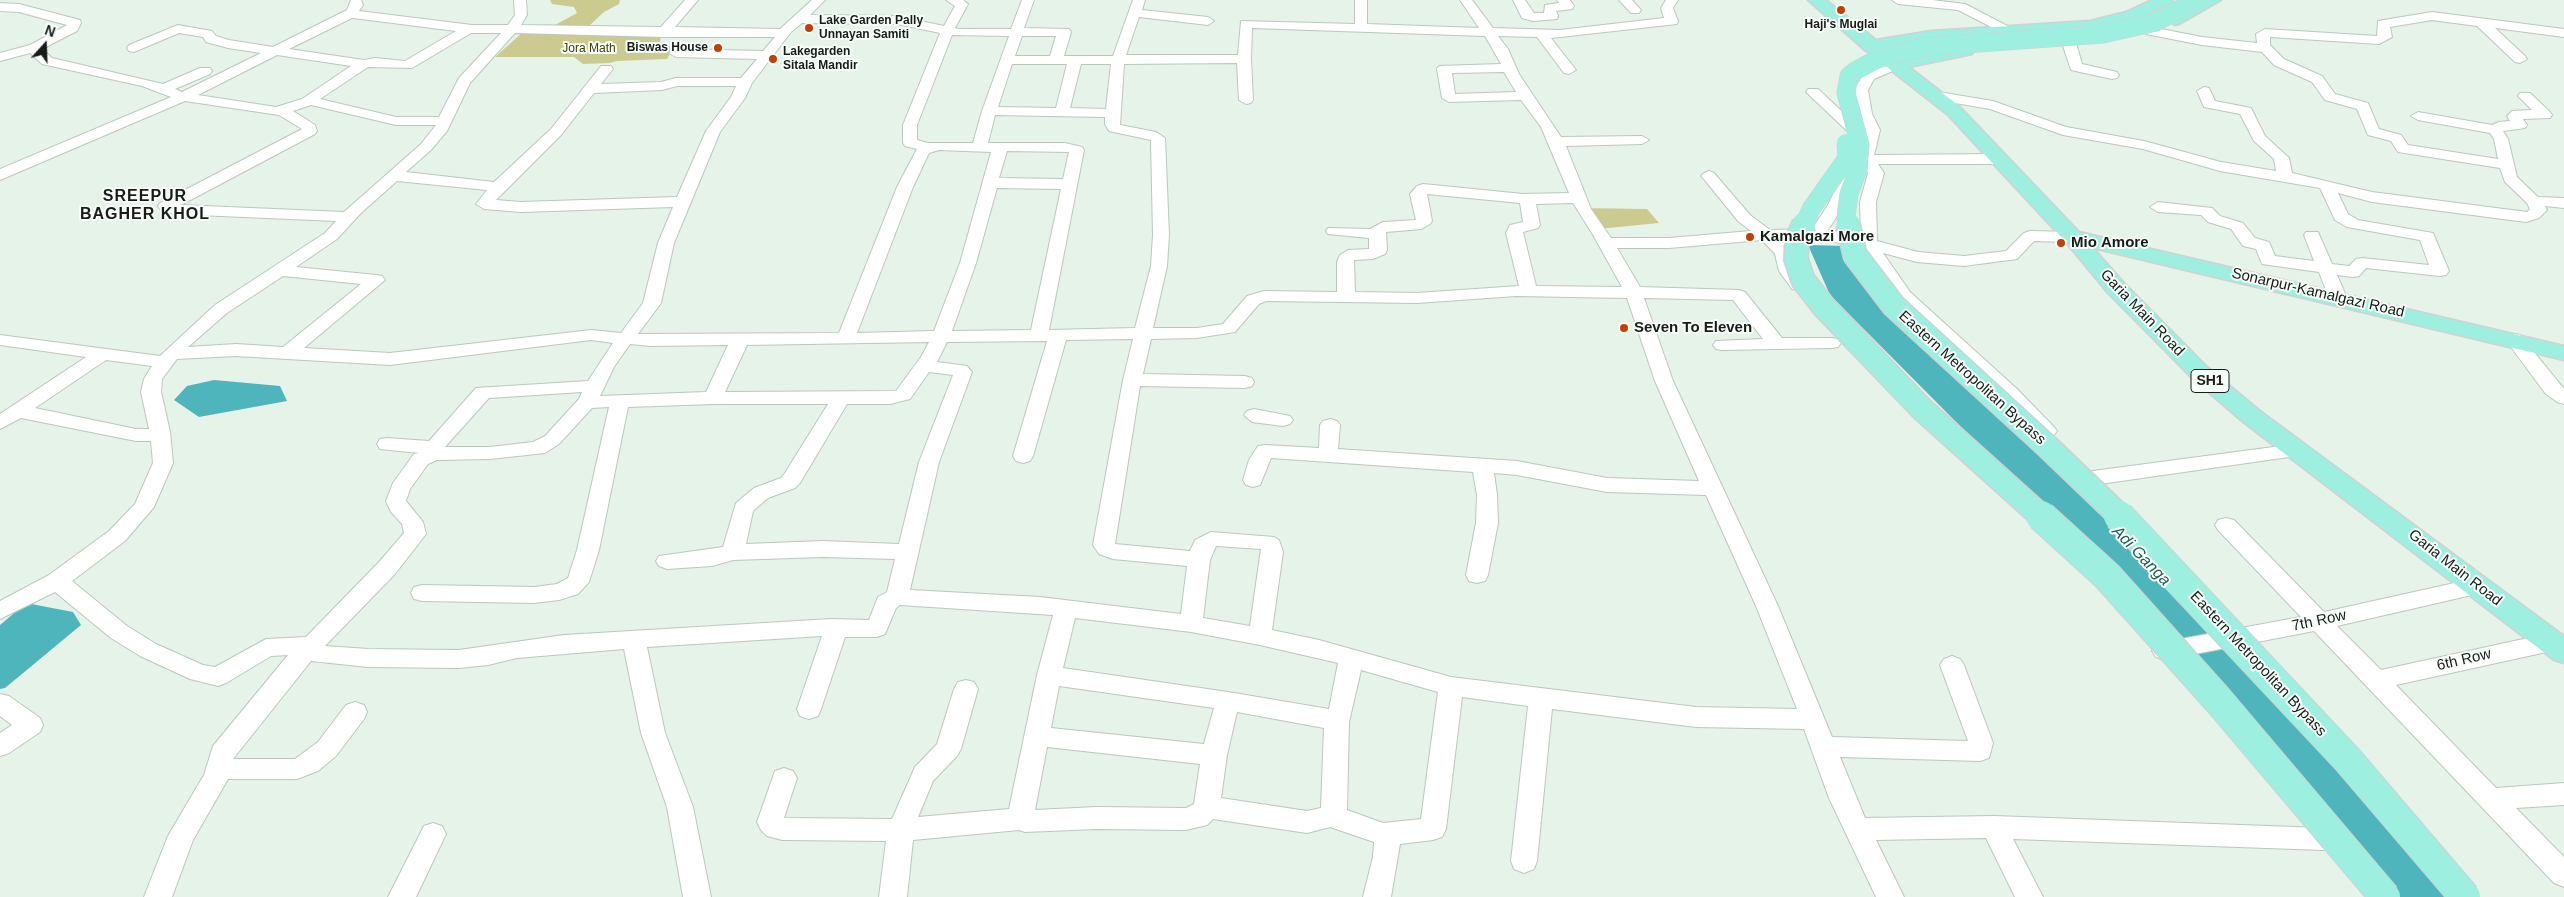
<!DOCTYPE html>
<html>
<head>
<meta charset="utf-8">
<style>
	body { margin:0 }
	#map { position:relative; width:2564px; height:897px; overflow:hidden; background:#e6f3e9; font-family:Arial,sans-serif }
	canvas { display:block }
	.north { position:absolute; left:20px; top:20px; width:50px; height:50px; -webkit-text-stroke:4px #f7fef9; paint-order:stroke; rotate:20deg; font-size:14px; font-weight:700; line-height:20px; text-align:center; color:#181c19 }
	.north::after { content:''; display:block; margin:auto; width:18px; height:22px; background:#181c19; clip-path:polygon(50% 0,100% 100%,50% 72%,0 100%) }
</style>
</head>
<body>
<div id="map">
<canvas width="2564" height="897"></canvas>
<div class="north">N</div>
</div>
<script>
const ctx = document.querySelector('canvas').getContext('2d');
ctx.lineJoin = 'round';
function fillPath(path, color) { ctx.fillStyle = color; ctx.fill(path, 'evenodd'); }
const poly = rows => new Path2D(rows.map(r => 'M' + r).join(''));
function trace(path, color, width, dash) { ctx.strokeStyle = color; ctx.lineWidth = width; ctx.lineCap = dash ? 'butt' : 'round'; ctx.setLineDash(dash || []); ctx.stroke(path); }
function write(font, color, halo, rows, align = 'center') {
  ctx.font = font + ' Arial,sans-serif'; ctx.lineWidth = 4; ctx.setLineDash([]); ctx.textBaseline = 'middle'; ctx.strokeStyle = halo; ctx.fillStyle = color; for (const [text, x, y, turn = 0] of rows) {
    ctx.save(); ctx.translate(x, y); ctx.rotate((+turn || 0) * Math.PI / 180); ctx.textAlign = isNaN(turn) ? turn : align; if (halo) ctx.strokeText(text, 0, 0); ctx.fillText(text, 0, 0); ctx.restore();
  }
}
const green = poly([
	[550,0,620,0,619,4,604,12,589,26,555,25,577,13,574,7,552,4],
	[523,32,661,34,660,42,673,48,667,59,617,61,610,63,583,64,574,57,495,57],
	[1583,208,1647,209,1659,223,1598,229]
]);
const water = poly([
	[1808,245,1845,246,2002,416,2145,559,2349,781,2448,897,2394,897,2120,576,1964,430,1830,295],
	[214,380,280,386,287,401,199,417,174,400,187,386],
	[26,603,73,612,81,625,5,688,0,689,0,625]
]);
const minor = poly([
	[351,0,361,0,363,5,359,11,472,25,508,25,515,15,514,0,526,0,527,15,521,25,661,27,685,0,698,0,675,27,780,29,812,0,825,0,810,15,897,16,944,26,955,6,946,0,963,0,968,4,955,28,959,29,1011,29,1022,0,1034,0,1024,28,1069,29,1071,32,1064,56,1113,56,1133,0,1145,0,1142,10,1208,17,1214,21,1208,25,1139,17,1126,55,1238,55,1241,21,1355,24,1355,0,1367,0,1367,24,1479,28,1460,0,1472,0,1493,28,1560,30,1664,18,1661,8,1666,0,1678,0,1673,8,1678,21,1677,24,1551,38,1576,70,1569,74,1564,73,1537,37,1498,36,1508,49,1519,74,1561,137,1642,136,1649,140,1642,144,1566,146,1591,209,1611,238,1669,238,1751,231,1738,221,1704,179,1701,176,1704,173,1709,171,1714,173,1750,215,1770,230,1812,229,1828,205,1843,174,1851,169,1859,174,1844,205,1828,230,1861,236,1860,202,1868,173,1862,165,1852,163,1849,160,1852,157,1859,155,1862,145,1806,92,1808,89,1818,89,1865,133,1858,114,1854,90,1864,73,1892,61,1902,61,1904,64,1902,67,1874,79,1868,90,1872,114,1880,130,1874,155,2000,154,2008,159,2000,164,1878,164,1884,173,1876,202,1877,241,1918,252,1964,256,2006,251,2024,233,2030,231,2072,232,2080,237,2072,242,2034,241,2017,259,1964,266,1917,262,1883,253,1910,292,2017,389,2054,427,2057,431,2054,435,2047,437,2040,435,2003,397,1898,300,1863,247,1817,239,1782,240,1791,254,1796,271,1807,285,1804,289,1798,290,1792,289,1779,271,1775,254,1762,240,1669,248,1617,248,1640,287,1739,290,1745,292,1782,338,1832,338,1838,339,1841,343,1838,347,1832,348,1722,350,1716,349,1713,345,1716,341,1763,339,1733,300,1644,298,1673,381,1778,606,1832,737,1968,741,1940,665,1944,659,1952,656,1960,659,1964,665,1993,743,1989,758,1980,761,1840,757,1865,818,1994,816,2323,828,2332,831,2336,839,2332,847,2323,850,2013,839,2043,897,2015,897,1986,838,1876,840,1904,897,1876,897,1829,798,1804,729,1696,727,1552,709,1537,861,1534,869,1524,873,1514,869,1511,861,1528,706,1462,697,1446,829,1442,837,1433,840,1400,844,1391,897,1363,897,1373,857,1374,842,1330,827,1307,833,1213,819,1207,825,1186,830,1096,829,1025,832,1019,830,913,840,907,897,879,897,886,841,782,840,767,836,761,830,757,822,775,771,784,768,793,771,797,778,784,818,892,819,915,767,937,744,954,689,958,682,966,680,974,682,978,689,961,749,957,756,933,781,918,817,1009,809,1037,675,1053,615,900,605,896,608,885,634,877,637,845,637,821,709,818,716,809,719,800,716,797,709,822,636,647,647,665,733,693,807,711,897,683,897,667,807,641,733,624,649,517,658,488,665,459,668,368,667,311,661,233,759,295,759,318,742,346,705,355,702,364,705,367,712,364,719,336,756,318,771,297,779,228,779,193,840,172,897,144,897,168,836,204,775,213,746,288,655,271,656,226,683,218,686,190,679,140,656,111,638,55,592,0,619,0,601,49,575,109,531,135,504,153,463,151,441,136,441,21,418,0,429,0,414,86,357,0,345,0,335,160,356,215,305,325,233,336,221,174,214,160,209,158,206,160,203,302,129,279,115,185,101,0,180,0,169,171,97,142,86,42,64,30,53,0,61,0,53,30,45,67,25,19,12,0,11,0,3,19,4,80,20,81,23,77,31,42,49,52,58,163,84,200,68,210,68,212,71,210,74,175,89,182,92,261,53,228,48,206,42,203,37,179,33,134,52,129,51,127,48,129,45,178,25,212,31,216,36,229,40,273,47,347,10,351,0],
	[352,18,353,18,456,31,405,61,375,58,364,60,289,49,352,18],
	[802,23,897,24,940,33,903,125,903,143,905,146,917,149,897,187,839,333,638,334,661,303,674,243,720,132,745,98,752,83,791,32,802,23],
	[1252,28,1485,36,1501,64,1439,66,1437,69,1442,98,1449,102,1521,100,1541,127,1569,193,1523,194,1423,184,1417,186,1410,194,1416,220,1383,222,1370,229,1328,228,1326,231,1328,234,1369,238,1369,249,1348,250,1340,255,1337,262,1337,292,1264,291,1247,296,1223,324,1197,328,1153,328,1167,266,1169,235,1165,138,1156,132,1120,125,1124,64,1237,63,1239,100,1246,104,1251,103,1253,100,1251,59,1252,28],
	[471,33,501,33,459,78,439,117,396,117,320,99,368,67,412,68,471,33],
	[515,33,663,37,775,37,763,51,676,49,669,53,676,57,757,59,741,78,676,78,661,82,601,84,613,69,611,66,601,66,551,129,494,182,406,172,431,150,447,131,470,83,515,33],
	[952,35,1009,36,982,111,973,143,928,143,917,140,917,125,952,35],
	[1022,36,1056,36,1050,56,1015,56,1022,36],
	[277,55,351,66,302,99,276,107,198,95,277,55],
	[1012,64,1067,64,1056,108,998,107,1012,64],
	[1081,64,1111,64,1106,109,1070,108,1081,64],
	[1504,72,1516,92,1455,94,1452,73,1504,72],
	[677,86,736,86,731,97,706,131,677,197,521,202,496,200,561,135,594,93,662,90,677,86],
	[311,105,396,125,436,125,421,144,344,212,181,205,315,134,317,131,315,125,293,111,311,105],
	[995,115,1105,117,1105,124,1109,131,1151,140,1153,235,1151,266,1135,328,1049,330,1084,150,1082,147,1065,143,988,143,995,115],
	[939,150,991,152,960,263,934,331,857,333,913,187,929,153,939,150],
	[1007,151,1069,152,1063,179,999,178,1007,151],
	[397,181,487,190,476,204,484,209,521,212,673,207,658,243,643,303,621,333,591,330,390,353,304,348,385,280,382,276,376,275,296,267,337,239,362,212,397,181],
	[997,188,1061,189,1031,330,952,331,976,263,997,188],
	[1427,194,1520,203,1523,222,1510,225,1506,233,1519,286,1417,293,1355,292,1354,260,1373,259,1385,254,1387,250,1386,232,1421,229,1430,224,1432,221,1427,194],
	[1573,203,1592,233,1622,287,1536,286,1523,232,1538,228,1540,225,1536,204,1573,203],
	[283,276,361,284,283,347,236,344,188,347,227,313,283,276],
	[1516,296,1627,298,1655,381,1699,481,1607,478,1517,461,1338,449,1340,425,1337,421,1330,419,1323,421,1320,425,1319,448,1265,445,1258,446,1249,460,1243,480,1246,485,1253,487,1260,485,1271,458,1473,472,1477,495,1476,523,1466,575,1469,581,1477,583,1485,581,1488,575,1498,523,1497,495,1494,473,1517,475,1607,492,1706,495,1756,606,1797,709,1696,707,1451,677,1319,640,1272,630,1283,552,1279,540,1274,537,1211,532,1195,540,1190,551,1115,544,1140,386,1245,388,1252,386,1254,382,1252,378,1245,376,1143,374,1151,339,1197,338,1235,332,1259,304,1266,301,1417,303,1516,296],
	[1133,339,1123,380,1093,545,1099,554,1113,559,1187,566,1181,614,1040,597,910,590,939,462,972,372,967,366,937,362,947,342,1047,341,1013,456,1016,461,1023,463,1030,461,1033,456,1066,340,1133,339],
	[591,340,613,343,588,381,476,388,429,441,387,438,380,439,377,444,380,449,419,453,414,454,393,483,386,501,391,512,402,524,404,533,379,562,306,637,266,639,215,667,203,665,156,644,127,626,72,581,125,541,154,507,173,463,170,432,161,392,162,379,177,359,236,356,390,365,591,340],
	[929,342,921,357,896,391,725,392,747,345,929,342],
	[630,344,651,346,728,345,706,392,600,396,614,367,630,344],
	[106,360,152,366,144,379,141,392,149,429,136,429,35,408,106,360],
	[929,372,953,375,919,462,899,544,823,541,746,544,753,511,768,498,795,488,800,483,847,404,890,404,910,399,929,372],
	[582,392,579,399,545,436,533,442,490,447,445,447,489,398,582,392],
	[713,404,828,404,785,473,781,478,754,488,736,503,723,547,659,556,656,561,659,566,667,569,712,566,733,560,823,557,895,559,887,592,878,597,869,620,831,619,564,635,459,650,368,649,325,646,395,574,426,534,423,522,406,501,410,489,428,464,437,460,490,459,545,453,559,444,592,408,609,407,577,550,568,578,557,584,534,587,422,585,414,587,411,593,414,599,422,601,534,603,559,600,578,594,589,582,599,550,628,407,713,404],
	[1216,546,1261,549,1250,626,1203,618,1210,560,1216,546],
	[1075,618,1191,632,1260,645,1338,663,1329,709,1228,692,1063,668,1075,618],
	[1361,670,1438,692,1421,819,1383,823,1347,810,1349,722,1361,670],
	[1059,686,1214,708,1204,744,1051,728,1059,686],
	[1237,712,1324,728,1321,808,1307,811,1221,798,1227,755,1237,712],
	[1047,747,1200,764,1194,804,1186,808,1096,807,1035,810,1047,747],
	[1513,0,1525,0,1534,13,1544,13,1545,5,1559,3,1557,0,1570,0,1574,6,1572,9,1556,11,1558,16,1557,19,1533,21,1522,18,1513,0],
	[1619,0,1632,0,1641,10,1639,13,1631,13,1619,0],
	[1892,0,1932,0,1965,4,2019,32,2017,35,2007,35,1958,10,1898,4,1892,0],
	[2432,12,2564,29,2564,37,2495,28,2525,56,2527,59,2520,63,2515,62,2477,26,2432,20,2390,27,2392,37,2379,44,2270,37,2270,45,2284,59,2322,76,2335,94,2368,103,2379,129,2401,135,2408,145,2498,159,2494,139,2490,133,2418,120,2411,116,2418,112,2492,125,2499,122,2510,121,2507,116,2512,111,2532,110,2518,96,2520,93,2530,93,2550,112,2552,115,2550,118,2523,119,2527,125,2525,128,2503,131,2508,139,2517,177,2538,197,2564,198,2564,208,2545,206,2547,210,2539,218,2526,222,2372,202,2338,193,2348,214,2358,220,2433,233,2449,271,2446,275,2440,276,2366,268,2359,276,2353,277,2337,275,2347,298,2344,302,2338,303,2332,302,2329,298,2319,272,2262,264,2256,249,2243,246,2231,229,2208,222,2201,215,2158,212,2150,207,2158,202,2212,208,2220,216,2243,223,2255,238,2269,242,2275,256,2314,261,2304,235,2306,232,2318,232,2332,264,2349,266,2356,259,2362,258,2429,265,2420,240,2347,227,2335,220,2320,188,2220,171,2143,149,2063,135,1990,109,1938,100,1931,96,1938,92,1993,101,2066,127,2144,141,2221,162,2276,171,2274,159,2254,141,2240,114,2204,107,2197,91,2204,87,2209,88,2215,101,2251,108,2265,136,2289,158,2292,173,2372,192,2527,212,2530,209,2527,203,2505,182,2500,168,2398,152,2391,141,2368,135,2357,109,2325,100,2312,82,2274,65,2262,52,2202,45,2146,34,2140,30,2146,26,2202,37,2257,43,2256,34,2265,29,2377,36,2378,21,2432,12],
	[2069,39,2076,43,2082,64,2117,72,2119,75,2117,78,2112,79,2071,70,2062,43,2069,39],
	[2514,334,2520,335,2564,389,2564,404,2557,402,2545,393,2508,343,2505,339,2508,335,2514,334],
	[1254,409,1290,416,1293,420,1290,424,1283,426,1252,422,1244,415,1247,411,1254,409],
	[2296,444,2303,445,2306,450,2303,455,2093,485,2086,483,2083,478,2086,473,2093,471,2296,444],
	[2226,518,2234,520,2324,612,2477,578,2485,580,2488,586,2485,592,2337,626,2381,670,2551,633,2559,636,2563,642,2559,648,2551,651,2396,685,2496,788,2564,783,2564,805,2516,808,2564,857,2564,887,2554,883,2314,631,2164,660,2156,657,2152,651,2156,645,2164,642,2301,617,2218,530,2215,525,2218,520,2226,518],
	[0,694,9,696,40,718,43,725,40,732,9,753,0,756,0,733,12,725,0,716,0,694],
	[433,823,442,826,446,834,416,897,388,897,424,826,433,823]
]);
const major = poly([
	[1808,0,1826,0,1876,40,1931,31,2090,21,2126,12,2152,0,2173,0,2171,3,2138,18,2090,31,1931,41,1887,48,1899,58,1966,45,1972,46,1974,50,1972,54,1909,67,1959,106,2079,232,2564,346,2564,360,2093,248,2124,283,2207,367,2260,411,2564,636,2564,663,2554,660,2242,421,2191,377,2108,293,2065,241,1947,114,1865,50,1808,0],
	[2201,0,2221,0,2181,23,2175,25,2167,20,2201,0]
]);
const majorBridgeFar2 = poly([
	[1804,225,1811,209,1847,158,1846,143],
	[1848,225,1846,217,1849,194,1858,170,1860,145,1846,93,1849,76,1855,71,1877,59,1925,47,2103,34,2156,22,2197,0]
]);
const majorBridgeFar1 = poly([
	[1804,224,1797,240,1796,259,1803,280,1824,307,1922,409,2042,517],
	[1848,224,1855,255,1894,306,2049,448,2121,517]
]);
const majorBridge = poly([
	[2041,516,2107,576,2218,700,2385,897],
	[2119,516,2348,760,2465,897]
]);
const markers = [
	[1841,10,5,"#c53e02"],
	[809,28,5,"#c53e02"],
	[718,48,5,"#c53e02"],
	[773,59,5,"#c53e02"],
	[1750,237,5,"#c53e02"],
	[2061,243,5,"#c53e02"],
	[1624,328,5,"#c53e02"]
];
const farPoinames = [
	["Lake Garden Pally",819,21],
	["Unnayan Samiti",819,35],
	["Haji's Muglai",1841,25,"center"],
	["Biswas House",708,48,"right"],
	["Lakegarden",783,52],
	["Sitala Mandir",783,66]
];
const farParknames = [
	["Jora Math",589,49]
];
const shields = [
	[2210,381,38]
];
const shieldNames = [
	["SH1",2210,381]
];
const poiNames = [
	["Kamalgazi More",1760,237],
	["Mio Amore",2071,243],
	["Seven To Eleven",1634,328]
];
const streetNames = [
	["Sonarpur-Kamalgazi Road",2318,293,13],
	["Garia Main Road",2142,313,46],
	["Eastern Metropolitan Bypass",1972,378,42],
	["Garia Main Road",2455,568,38],
	["7th Row",2319,621,-12],
	["6th Row",2464,660,-13],
	["Eastern Metropolitan Bypass",2258,664,47]
];
const farDistrictnames = [
	["SREEPUR",145,197],
	["BAGHER KHOL",145,215]
];
const waterNames = [
	["Adi Ganga",2141,556,46]
];
fillPath(green, '#cccb8f');
fillPath(water, '#4db5bb');
trace(minor, '#bbc7be', 2);
trace(major, '#d1d2d1', 3);
fillPath(minor, '#fff');
fillPath(major, '#9defdf');
trace(majorBridgeFar2, '#d1d2d1', 19, []);
trace(majorBridgeFar1, '#d1d2d1', 26, []);
trace(majorBridge, '#d1d2d1', 32, []);
trace(majorBridgeFar2, '#9defdf', 18);
trace(majorBridgeFar1, '#9defdf', 23);
trace(majorBridge, '#9defdf', 30);
for (const [x, y, r, color] of markers) { const dot = new Path2D(); dot.arc(x, y, r, 0, 2 * Math.PI); ctx.fillStyle = color; ctx.fill(dot); trace(dot, '#f7fef9', 2); }
write('bold 12px', '#181c19', '#f7fef9', farPoinames, 'left');
write('12px', '#3e3c00', '#f7fef9', farParknames);
for (const [x, y, w] of shields) { const box = new Path2D(); box.roundRect(x - w / 2, y - 11.5, w, 23, 4); ctx.fillStyle = '#f7fef9'; ctx.fill(box); trace(box, '#181c19', 1); }
write('bold 14px', '#181c19', null, shieldNames);
write('bold 15px', '#181c19', '#f7fef9', poiNames, 'left');
write('15px', '#181c19', '#f7fef9', streetNames);
ctx.letterSpacing = '1px';
write('bold 16px', '#181c19', '#f7fef9', farDistrictnames);
ctx.letterSpacing = '0px';
write('italic 16px', '#285659', '#f7fef9', waterNames);
</script>
</body>
</html>
